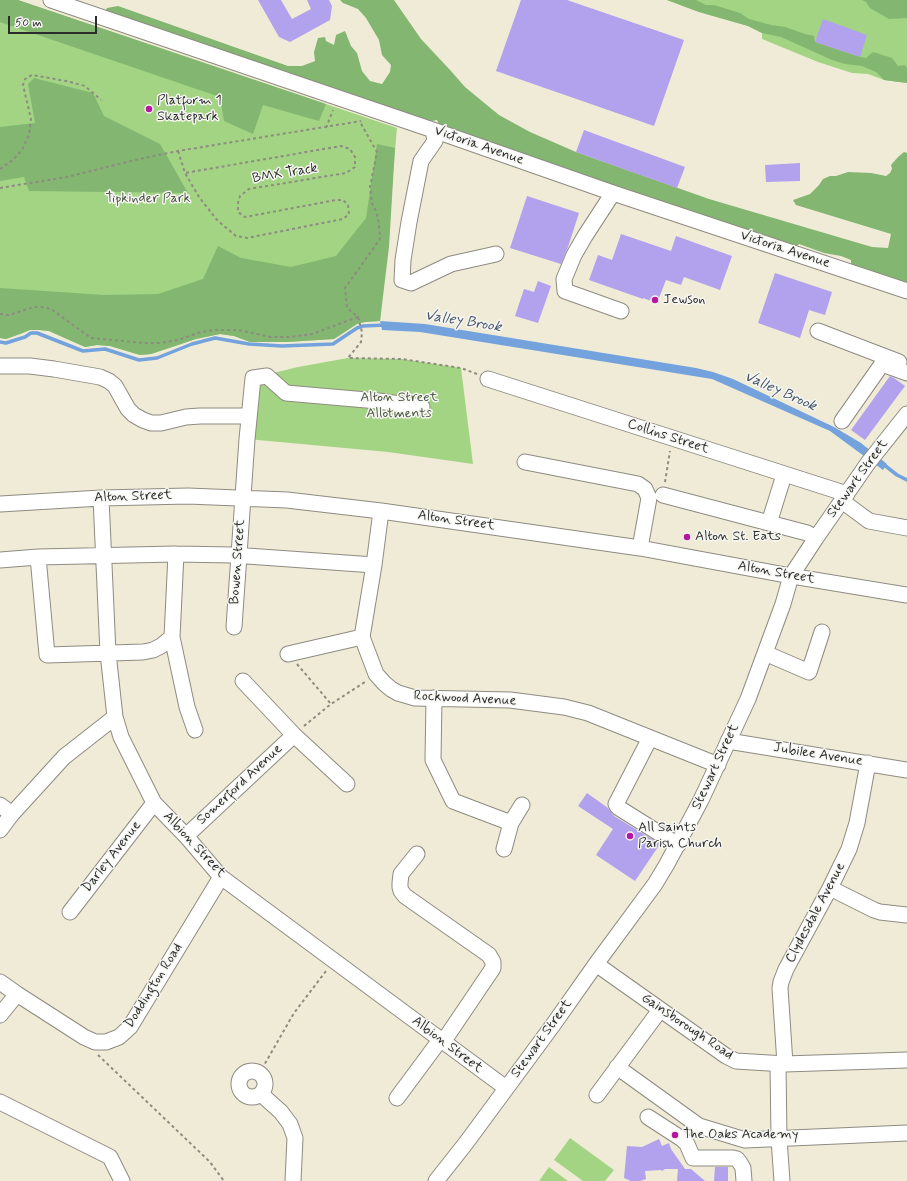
<!DOCTYPE html>
<html>
<head>
<meta charset="utf-8">
<style>
	body { margin:0 }
	#map { position:relative; width:907px; height:1181px; overflow:hidden; background:#f0ebd7; font-family:Mynerve,sans-serif }
	canvas { display:block }
	.scale { position:absolute; left:8px; top:16px; width:89px; height:18px; box-sizing:border-box; border:2px solid #2b2b2b; border-top:0; padding-left:5px; font-size:12px; line-height:14px; white-space:nowrap; color:#2b2b2b; -webkit-text-stroke:3px #f6f6f2; paint-order:stroke }
</style>
</head>
<body>
<div id="map">
<canvas width="907" height="1181"></canvas>
<div class="scale">50 m</div>
</div>
<script>
const ctx = document.querySelector('canvas').getContext('2d');
ctx.lineJoin = 'round';
function fillPath(path, color) { ctx.fillStyle = color; ctx.fill(path, 'evenodd'); }
const poly = rows => new Path2D(rows.map(r => 'M' + r).join(''));
function trace(path, color, width, dash) { ctx.strokeStyle = color; ctx.lineWidth = width; ctx.lineCap = dash ? 'butt' : 'round'; ctx.setLineDash(dash || []); ctx.stroke(path); }
function write(font, color, halo, rows, align = 'center') {
  ctx.font = font + ' Mynerve,sans-serif'; ctx.lineWidth = 3; ctx.setLineDash([]); ctx.textBaseline = 'middle'; ctx.strokeStyle = halo; ctx.fillStyle = color; for (const [text, x, y, turn = 0] of rows) {
    ctx.save(); ctx.translate(x, y); ctx.rotate((+turn || 0) * Math.PI / 180); ctx.textAlign = isNaN(turn) ? turn : align; if (halo) ctx.strokeText(text, 0, 0); ctx.fillText(text, 0, 0); ctx.restore();
  }
}
const green = poly([
	[0,0,18,0,397,128,380,321,365,322,357,324,334,339,287,342,250,342,234,336,220,334,196,339,151,354,140,355,110,346,97,345,85,347,49,331,39,330,30,330,20,334,6,339,0,338],
	[667,0,907,0,907,83,884,80,868,74,852,73,818,62,762,39,762,33,748,26,699,12],
	[348,358,402,359,461,368,473,464,388,452,247,439,253,378,298,367],
	[570,1138,614,1170,605,1181,583,1181,554,1160],
	[549,1167,568,1181,539,1181]
]);
const forest = poly([
	[0,0,18,0,326,104,319,121,263,105,253,134,224,121,220,97,0,22],
	[340,0,394,0,421,39,451,71,465,87,499,115,530,132,576,152,709,199,872,247,888,248,891,234,796,205,793,200,810,194,819,185,823,179,830,176,836,176,848,172,871,173,886,176,890,173,892,169,891,165,898,157,904,152,907,153,907,286,851,267,851,260,841,256,824,253,799,244,794,249,439,125,437,120,427,122,104,13,107,8,118,6,288,66,302,66,315,61,314,52,318,38,325,37,326,41,334,45,336,35,345,31,351,46,357,53,362,71,370,81,382,84,390,72,391,65,382,55,379,40,366,18,358,9,343,3],
	[667,0,696,0,706,5,714,5,740,13,749,19,771,25,785,27,805,34,814,36,815,42,860,57,866,58,873,52,892,58,898,66,905,65,907,68,907,83,884,80,876,72,862,66,845,64,832,60,781,37,762,33,748,26,699,12],
	[862,0,907,0,907,18,889,19,870,8,866,2],
	[34,78,93,93,104,116,160,144,188,193,29,191,24,177,0,181,0,127,35,123,28,84],
	[377,144,395,148,389,247,380,321,365,322,357,324,334,339,287,342,250,342,234,336,220,334,196,339,151,354,140,355,110,346,97,345,85,347,49,331,39,330,30,330,20,334,6,339,0,338,0,288,104,295,158,294,203,279,218,246,241,258,291,267,336,256,366,218]
]);
const water = poly([
	[380,321,425,324,696,368,713,372,733,379,834,427,861,443,887,464,883,470,830,431,712,379,420,332,382,330]
]);
const stream = poly([
	[0,342,6,343,25,337,31,333,37,333,83,351,105,349,139,360,157,358,192,344,215,338,249,344,282,346,333,344,357,328,363,326,385,325],
	[883,464,897,475,907,480]
]);
const building = poly([
	[258,0,281,0,292,19,311,9,307,0,329,0,332,6,330,20,290,42,279,37],
	[521,0,567,0,684,40,654,126,496,71],
	[823,19,867,35,860,57,815,42],
	[584,130,685,167,677,188,576,152],
	[800,163,800,181,766,182,765,165],
	[527,196,579,213,568,247,561,264,510,248],
	[621,234,671,251,676,236,732,256,720,290,684,277,681,285,666,280,657,303,643,298,643,299,589,280,598,255,612,260],
	[775,273,832,292,825,315,809,310,800,338,758,323],
	[538,281,551,286,538,323,515,316,524,289,534,292],
	[890,376,894,378,905,386,865,440,851,430],
	[587,793,608,808,614,816,660,844,635,881,596,855,613,829,578,806],
	[659,1139,662,1146,669,1143,671,1149,685,1169,691,1169,705,1181,677,1181,678,1169,665,1169,662,1171,661,1170,645,1171,646,1179,640,1181,631,1181,624,1178,627,1146,642,1147],
	[715,1167,728,1167,728,1181,714,1181]
]);
const path = poly([
	[326,128,333,110],
	[178,151,185,173,199,197,217,220,236,236,247,238,343,219,349,214,348,205,343,200,336,200,245,217,238,212,238,203,240,196,249,189,346,173,355,167,355,157,350,149,341,146,185,173],
	[0,169,13,160,22,150,29,135,31,119,23,85,25,79,32,75,66,81,85,86,101,100],
	[0,188,67,177,135,160,178,151,361,121],
	[0,314,9,315,34,307,42,307,51,309,91,338,144,343,160,343,178,340,201,332,215,330,239,330,270,337,290,337,312,334,358,317,347,308,345,288,380,239,379,224,376,211,372,203,370,187,377,152,360,122],
	[358,317,362,332,361,342,348,358,402,359,461,368,477,374],
	[665,482,670,451],
	[297,664,331,704],
	[304,726,331,704,365,682],
	[98,1055,210,1162,224,1181],
	[259,1074,294,1013,326,971]
]);
const minor = poly([
	[51,0,433,130,613,193,907,291],
	[433,130,435,141,421,161,409,222,403,260,402,280,411,283,451,264,496,254],
	[613,193,585,236,574,255,564,279,565,291,621,311],
	[818,331,899,362],
	[0,366,30,366,54,369,100,377,109,381,115,386,128,409,134,415,143,420,151,423,161,423,186,417,200,416,249,416],
	[488,379,847,494],
	[842,421,882,364,907,373],
	[525,462,638,484,645,489,649,498,640,548],
	[663,495,807,533,816,538],
	[101,498,108,653,115,717,121,737,154,803,186,836,221,877,506,1088],
	[842,501,869,521,907,528],
	[0,504,101,498,188,496,287,500,381,511,640,548,791,576,907,595],
	[381,511,374,565,362,637,376,674,384,683,391,689,398,693,415,698,510,700,564,707,588,713,718,765],
	[769,523,784,475],
	[38,557,47,655,143,652,153,650,161,646,172,637,176,554],
	[0,560,38,557,176,554,233,555,374,565],
	[234,627,247,439,253,378,267,376,286,393,378,401,422,407],
	[172,637,187,707,195,730],
	[765,653,809,672,822,632],
	[288,654,362,637],
	[243,681,294,735,347,784],
	[434,698,433,760,453,801,511,823],
	[650,738,616,804,617,806,619,808,678,845],
	[728,741,907,770],
	[0,805,12,814],
	[0,830,12,814,64,757,115,717],
	[186,836,294,735],
	[504,849,511,823,522,805],
	[417,854,401,874,400,883,400,887,401,891,405,896,489,955,493,962,493,968,489,974,443,1042],
	[830,888,874,910,880,912,907,915],
	[70,912,154,803],
	[596,964,726,1056,736,1061,785,1064,907,1060],
	[0,982,17,994,84,1037,95,1042,106,1042,119,1037,130,1027,221,877],
	[0,1015,17,994],
	[778,1064,779,1139,782,1181],
	[785,1064,780,988,781,982,786,969,830,888,849,849,857,823,868,763],
	[617,1067,699,1126,745,1140,907,1133],
	'239 1084a13 13 0 1 1 26 0a13 13 0 1 1-26 0Z',
	[261,1094,281,1112,290,1124,295,1138,293,1181],
	[597,1095,660,1010],
	[397,1098,440,1040],
	[0,1102,110,1157,122,1181],
	[648,1117,682,1139,687,1144,693,1158,733,1158,737,1159,740,1163,743,1168,744,1181],
	[436,1181,466,1143,553,1025,596,964,655,884,667,864,701,800,748,699,783,604,791,576,816,538,868,463,907,414]
]);
const markers = [
	[149,109,4,"#b5179e"],
	[655,300,4,"#b5179e"],
	[687,537,4,"#b5179e"],
	[630,836,4,"#b5179e"],
	[675,1135,4,"#b5179e"]
];
const poiNames = [
	["Platform 1",157,101],
	["Skatepark",157,117],
	["Jewson",663,300],
	["Alton St. Eats",695,537],
	["All Saints",638,828],
	["Parish Church",638,844],
	["The Oaks Academy",683,1135]
];
const streetNames = [
	["Victoria Avenue",479,146,19],
	["BMX Track",285,174,-10],
	["Victoria Avenue",785,250,18],
	["Collins Street",668,437,18],
	["Stewart Street",858,479,-54],
	["Alton Street",133,497,-2],
	["Alton Street",456,521,8],
	["Bowen Street",238,562,-86],
	["Alton Street",776,573,10],
	["Rockwood Avenue",465,699,3],
	["Jubilee Avenue",818,755,9],
	["Stewart Street",716,767,-65],
	["Somerford Avenue",240,785,-43],
	["Albion Street",194,845,47],
	["Darley Avenue",112,857,-52],
	["Clydesdale Avenue",816,913,-62],
	["Doddington Road",154,986,-58],
	["Gainsborough Road",687,1027,34],
	["Stewart Street",542,1039,-54],
	["Albion Street",447,1045,37]
];
const parkNames = [
	["Tipkinder Park",148,199],
	["Alton Street",399,398],
	["Allotments",399,414]
];
const waterNames = [
	["Valley Brook",463,322,9],
	["Valley Brook",780,392,24]
];
fillPath(green, '#a3d483');
fillPath(forest, '#82b671');
fillPath(water, '#73a2dc');
trace(stream, '#73a2dc', 3.5);
fillPath(building, '#b2a1ed');
trace(minor, '#8e8b81', 17);
trace(path, '#8e8b81', 2, [3, 3]);
trace(minor, '#fff', 15);
for (const [x, y, r, color] of markers) { const dot = new Path2D(); dot.arc(x, y, r, 0, 2 * Math.PI); ctx.fillStyle = color; ctx.fill(dot); trace(dot, '#f6f6f2', 1.5); }
write('14px', '#2b2b2b', '#f6f6f2', poiNames, 'left');
write('14px', '#2b2b2b', '#f6f6f2', streetNames);
write('14px', '#495541', '#f6f6f2', parkNames);
write('italic 15px', '#445569', '#f6f6f2', waterNames);
</script>
</body>
</html>
